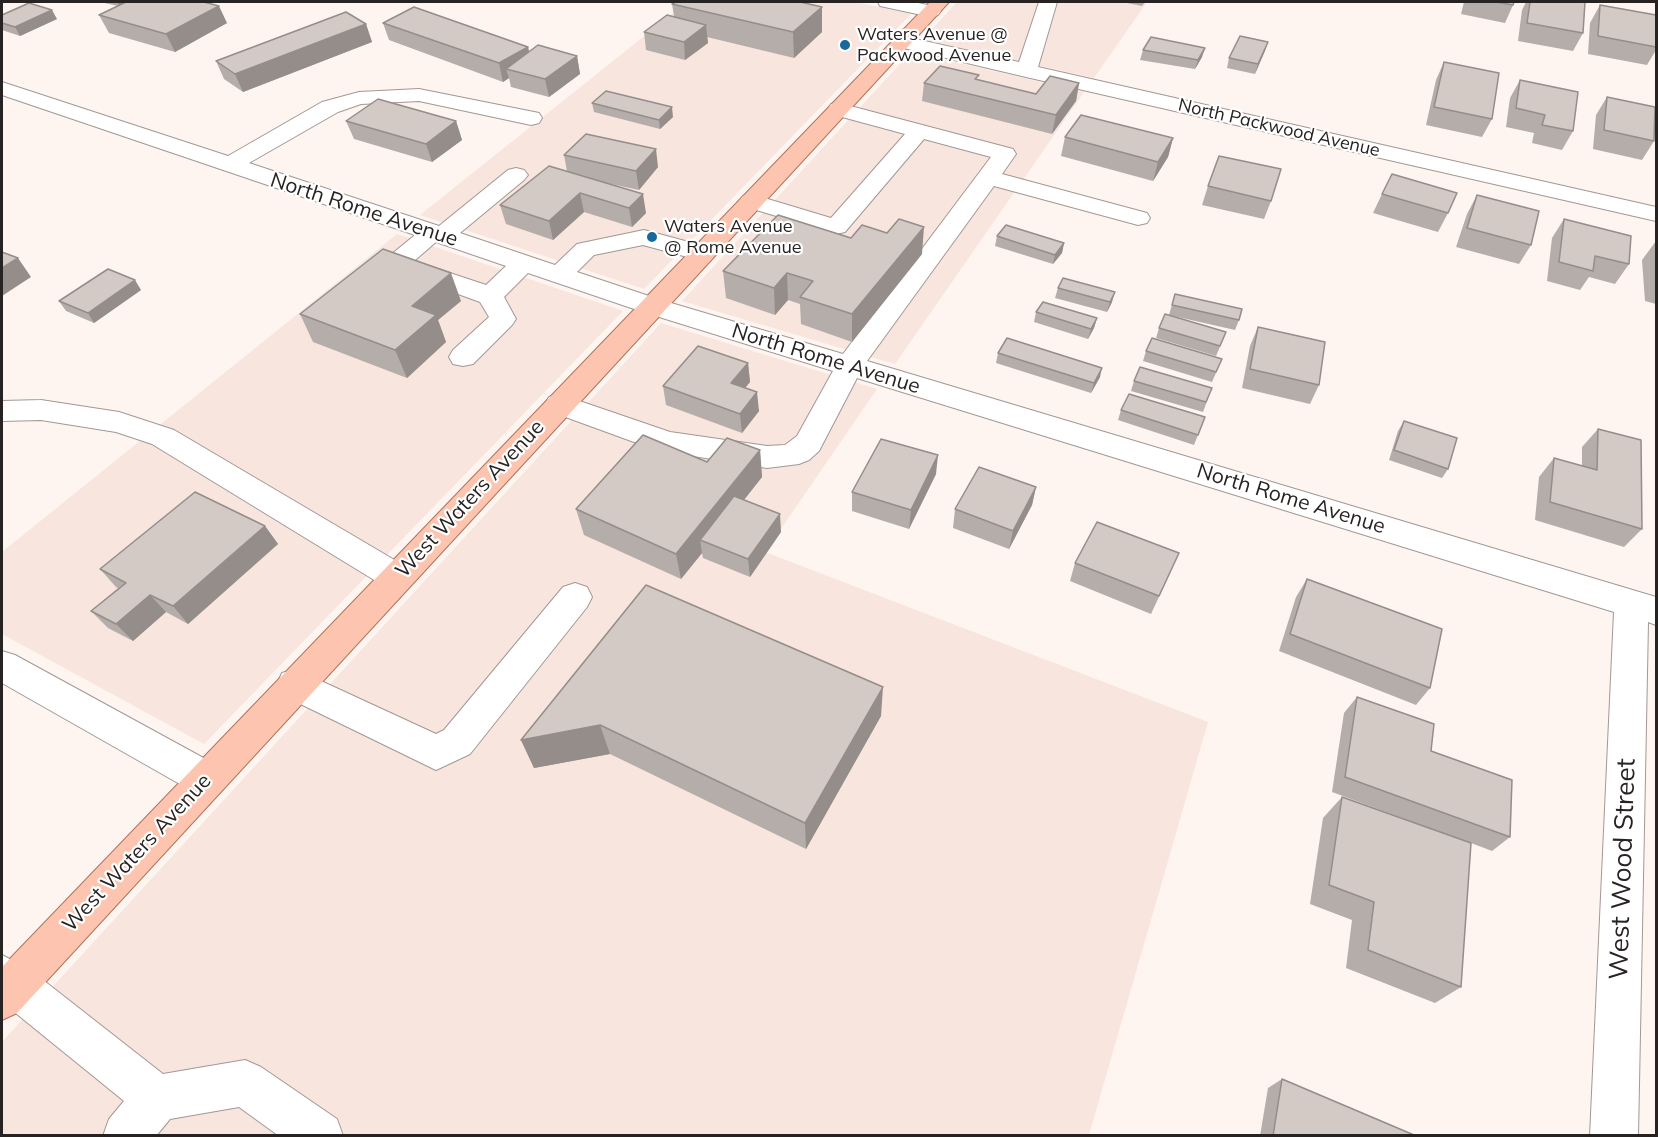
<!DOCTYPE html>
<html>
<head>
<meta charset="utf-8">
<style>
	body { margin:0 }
	#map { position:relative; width:1658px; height:1137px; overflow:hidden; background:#fef4f0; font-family:Mulish,sans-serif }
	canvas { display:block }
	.frame { position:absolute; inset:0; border:3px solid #272322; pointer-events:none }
</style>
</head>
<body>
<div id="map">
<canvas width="1658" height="1137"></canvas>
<div class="frame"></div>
</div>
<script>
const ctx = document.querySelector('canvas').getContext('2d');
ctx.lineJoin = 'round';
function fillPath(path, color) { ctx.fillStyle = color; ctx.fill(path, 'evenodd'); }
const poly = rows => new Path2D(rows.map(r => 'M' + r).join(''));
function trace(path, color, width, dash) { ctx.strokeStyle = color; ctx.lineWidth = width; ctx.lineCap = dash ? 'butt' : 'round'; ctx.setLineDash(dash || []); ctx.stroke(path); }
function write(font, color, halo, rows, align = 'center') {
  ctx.font = font + ' Mulish,sans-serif'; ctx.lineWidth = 4.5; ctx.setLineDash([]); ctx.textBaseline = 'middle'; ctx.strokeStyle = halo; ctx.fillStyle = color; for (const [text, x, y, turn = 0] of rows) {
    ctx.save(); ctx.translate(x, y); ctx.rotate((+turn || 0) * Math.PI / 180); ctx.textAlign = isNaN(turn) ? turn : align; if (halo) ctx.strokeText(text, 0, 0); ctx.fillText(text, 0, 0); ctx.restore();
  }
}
const built = poly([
	[687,2,856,2,911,14,644,289,420,215],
	[957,2,1147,2,1094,78,923,39],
	[911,52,1084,92,895,364,682,301],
	[397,234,623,311,204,744,2,634,2,552],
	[661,323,877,389,765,552,1208,722,1089,1135,2,1135,2,1042]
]);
const minor = poly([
	[878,2,913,2,938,7,941,11,938,15,931,17,880,6,878,2],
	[1039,2,1057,2,1038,67,1656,207,1656,221,1026,77,895,46,892,42,895,38,902,36,1019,62,1039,2],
	[2,82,228,156,322,102,359,92,419,89,539,113,542,118,539,123,531,125,419,101,361,104,338,112,249,163,439,226,508,170,516,168,524,170,528,175,524,180,460,233,555,265,577,244,644,230,711,248,715,253,711,258,702,261,643,245,594,255,577,272,661,300,843,354,991,157,924,139,845,232,836,234,743,206,739,201,743,196,751,194,831,218,905,134,831,114,828,109,831,104,839,103,1013,149,1016,154,1002,174,1147,213,1150,218,1147,223,1138,225,994,186,867,361,1656,597,1656,625,1648,622,1638,1136,1590,1136,1614,612,857,378,819,451,809,460,799,464,767,468,656,450,549,411,545,404,549,397,559,394,670,432,767,446,785,445,797,436,833,371,643,312,528,273,504,297,516,319,512,325,473,364,463,366,453,364,449,357,453,350,489,317,480,302,387,268,383,263,387,258,415,235,2,95,2,82],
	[436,242,506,266,486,285,414,261,436,242],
	[41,400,119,412,174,430,408,568,413,577,408,586,396,590,384,586,152,444,116,432,41,420,2,421,2,401,41,400],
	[575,583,587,587,592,597,587,607,470,754,436,770,282,695,277,684,282,673,295,669,436,734,444,730,563,587,575,583],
	[2,651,15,655,220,767,225,779,220,791,206,796,192,791,2,683,2,651],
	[2,955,29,969,163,1074,245,1060,261,1067,337,1119,343,1136,279,1136,239,1107,170,1119,156,1136,103,1136,109,1119,124,1101,2,1002,2,955]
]);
const major = poly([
	[930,2,949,2,17,1013,2,1020,2,967,930,2]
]);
const wall = poly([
	[100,2,204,2,227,23,175,52,109,33,99,15,118,6],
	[1122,2,1145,2,1142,6],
	[1464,2,1514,2,1513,5,1505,23,1461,14],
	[1526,2,1581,2,1583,33,1573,51,1518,41,1522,10],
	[672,4,822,32,794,58,707,37,708,43,685,60,646,50,644,32,674,16],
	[1600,5,1656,15,1656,50,1647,65,1588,54,1590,23],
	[2,15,57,19,20,36,2,30],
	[383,23,528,47,529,52,577,56,580,74,549,97,511,87,509,78,503,82,389,40],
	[366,24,372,42,243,92,224,79,216,61],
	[1268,42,1255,74,1227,68,1229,58],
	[1143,50,1202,57,1195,69,1140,60],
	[1444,62,1492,119,1482,137,1426,125,1436,80],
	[978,80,1036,94,1079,83,1076,101,1052,134,922,101,924,83],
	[1520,80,1573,131,1562,150,1532,143,1534,133,1506,127,1510,98],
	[1607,97,1654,141,1642,160,1593,149,1596,115],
	[592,103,673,117,660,129,594,112],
	[346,121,456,121,462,140,432,162,354,139],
	[1065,137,1173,138,1168,157,1153,181,1061,156],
	[564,155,658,167,639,190,602,182,646,213,632,227,584,212,553,240,506,224,500,205,567,171],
	[1208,186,1271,201,1264,219,1202,205],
	[1382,194,1448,213,1438,232,1373,213],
	[1477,195,1531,245,1519,264,1456,247,1467,214],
	[1564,219,1629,264,1615,284,1589,277,1580,290,1547,281,1552,238],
	[997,236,1064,243,1062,253,1053,264,995,246],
	[851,238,922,254,852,342,801,324,800,304,788,300,775,315,726,298,723,271],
	[1656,241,1656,304,1645,301,1642,260],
	[1058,288,1112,302,1107,312,1055,298],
	[141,290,94,323,66,311,59,301],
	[1175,294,1239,320,1235,330,1169,315],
	[461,301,438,320,446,342,407,378,313,342,300,314],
	[1036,312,1097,318,1094,328,1088,339,1034,322],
	[1258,327,1319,385,1310,404,1242,388,1250,346],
	[1159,328,1222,342,1216,356,1156,338],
	[1146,351,1222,359,1212,382,1143,361],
	[998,353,1100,377,1091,393,996,363],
	[748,363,750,382,745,388,759,411,742,433,666,405,663,386],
	[1134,381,1212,388,1203,412,1131,391],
	[1121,410,1205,417,1194,445,1118,420],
	[1404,421,1448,469,1442,478,1389,460,1398,431],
	[1598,429,1642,529,1624,547,1535,520,1539,477,1554,458,1582,466,1582,447],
	[760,450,762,477,744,500,781,532,750,577,703,558,702,553,681,579,584,535,576,509,707,462],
	[936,474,909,529,852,511,852,492],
	[1036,487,1032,505,1009,549,953,528,955,509],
	[265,526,278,544,188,624,166,612,133,641,108,628,91,611,118,588,116,587,100,569],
	[1075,563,1171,571,1151,614,1070,581],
	[1307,579,1430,688,1416,705,1279,651,1296,597],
	[646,585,881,716,806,849,610,754,534,768,521,740],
	[1357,697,1431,751,1510,837,1492,851,1471,843,1461,987,1435,1003,1346,968,1352,920,1310,904,1323,818,1342,797,1467,842,1332,792,1344,713],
	[1282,1079,1414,1135,1260,1136,1268,1088]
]);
const shadedWall = poly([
	[117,2,129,2,120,6],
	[219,6,227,23,175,52,166,34],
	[822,7,822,32,794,58,793,32],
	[52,10,57,19,20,36,15,27],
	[366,24,372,42,243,92,235,74],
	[706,25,708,43,685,60,684,42],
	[1268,42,1265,51,1255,74,1258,64],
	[528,47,532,65,506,69,509,78,503,82,499,63],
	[1205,48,1202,57,1195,69,1198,60],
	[577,56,580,74,549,97,545,79],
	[1079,83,1076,101,1052,134,1056,115],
	[672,107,673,117,660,129,659,120],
	[456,121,462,140,432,162,426,144],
	[1173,138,1168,157,1153,181,1158,162],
	[656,149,658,167,639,190,636,171],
	[580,193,584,212,553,240,549,221],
	[643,194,646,213,632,227,629,208],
	[924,227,922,254,852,342,852,314],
	[1064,243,1062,253,1053,264,1055,255],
	[18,258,31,277,2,296,2,268],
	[451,273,461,301,438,320,446,342,407,378,395,350,412,306],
	[787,273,788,300,775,315,774,288],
	[135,280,141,290,94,323,88,313],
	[1115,292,1112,302,1107,312,1110,302],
	[1097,318,1094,328,1088,339,1091,329],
	[748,363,750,382,733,402,731,383],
	[1102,368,1100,377,1091,393,1094,383],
	[757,392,759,411,742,433,740,414],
	[760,450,762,477,709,544,700,540,702,553,681,579,676,554],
	[938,455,936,474,909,529,911,510],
	[1036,487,1032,505,1009,549,1013,531],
	[780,514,781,532,750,577,748,559],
	[265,526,278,544,188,624,173,606],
	[150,595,166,612,133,641,116,624],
	[883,687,881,716,806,849,805,823],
	[600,725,610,754,534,768,521,740]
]);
const building = poly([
	[126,2,204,2,219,6,166,34,99,15,126,2],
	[676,2,800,2,822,7,793,32,672,4,676,2],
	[1496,2,1514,2,1513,5,1496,2],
	[1530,2,1585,2,1583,33,1527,23,1530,2],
	[29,3,52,10,15,27,2,23,2,15,29,3],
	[1600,5,1656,15,1656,47,1598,36,1600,5],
	[414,7,528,47,499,63,383,23,414,7],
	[346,12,366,24,235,74,216,61,346,12],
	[667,15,706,25,684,42,644,32,667,15],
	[1240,36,1268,42,1258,64,1229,58,1240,36],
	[1151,37,1205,48,1198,60,1143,50,1151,37],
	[538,45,577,56,545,79,506,69,538,45],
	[1444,62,1499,73,1492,119,1434,107,1444,62],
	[940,66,979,75,975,79,1036,94,1050,76,1079,83,1056,115,924,83,940,66],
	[1520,80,1578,92,1573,131,1542,125,1545,115,1516,108,1520,80],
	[606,91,672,107,659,120,592,103,606,91],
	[1607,97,1655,107,1654,141,1604,130,1607,97],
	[378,99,456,121,426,144,346,121,378,99],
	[1081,115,1173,138,1158,162,1065,137,1081,115],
	[586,134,656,149,636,171,564,155,586,134],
	[1219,156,1281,169,1271,201,1208,186,1219,156],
	[549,166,643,194,629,208,580,193,549,221,500,205,549,166],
	[1392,174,1457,193,1448,213,1382,194,1392,174],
	[1477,195,1539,211,1531,245,1467,228,1477,195],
	[778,215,851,238,862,225,887,233,899,219,924,227,852,314,800,297,813,281,787,273,774,288,723,271,778,215],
	[1564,219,1631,236,1629,264,1595,256,1593,271,1559,262,1564,219],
	[1006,225,1064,243,1055,255,997,236,1006,225],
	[383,249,451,273,412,306,436,315,395,350,300,314,383,249],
	[2,252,18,258,2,268,2,252],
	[108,269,135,280,88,313,59,301,108,269],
	[1063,278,1115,292,1110,302,1058,288,1063,278],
	[1175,294,1242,309,1239,320,1172,305,1175,294],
	[1043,302,1097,318,1091,329,1036,312,1043,302],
	[1165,314,1226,332,1220,346,1159,328,1165,314],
	[1258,327,1325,342,1319,385,1250,369,1258,327],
	[1007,338,1102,368,1094,383,998,353,1007,338],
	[1152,338,1222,359,1216,372,1146,351,1152,338],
	[698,346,748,363,731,383,757,392,740,414,663,386,698,346],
	[1140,367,1212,388,1206,402,1134,381,1140,367],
	[1129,394,1205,417,1198,435,1121,410,1129,394],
	[1404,421,1457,438,1448,469,1394,450,1404,421],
	[1598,429,1641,440,1642,529,1550,502,1554,458,1597,470,1598,429],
	[643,435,707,462,727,438,760,450,676,554,576,509,643,435],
	[881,439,938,455,911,510,852,492,881,439],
	[979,467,1036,487,1013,531,955,509,979,467],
	[195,492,265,526,173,606,150,595,116,624,91,611,126,583,100,569,195,492],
	[734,496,780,514,748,559,700,540,734,496],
	[1097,522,1179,553,1159,596,1075,563,1097,522],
	[1307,579,1442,629,1430,688,1290,634,1307,579],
	[646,585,883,687,805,823,600,725,521,740,646,585],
	[1357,697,1434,724,1431,751,1512,780,1510,837,1345,777,1357,697],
	[1342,797,1471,843,1461,987,1368,950,1374,902,1329,885,1342,797],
	[1282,1079,1414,1135,1414,1136,1273,1136,1282,1079]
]);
const markers = [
	[845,45,6,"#17699b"],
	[652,237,6,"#17699b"]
];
const farPoinames = [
	["Waters Avenue @",857,35],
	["Packwood Avenue",857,56],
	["Waters Avenue",664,227],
	["@ Rome Avenue",664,248]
];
const farStreetnames = [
	["North Packwood Avenue",1279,128,13]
];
const streetNames = [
	["North Rome Avenue",364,210,18],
	["North Rome Avenue",826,359,17],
	["West Waters Avenue",470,499,-47],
	["North Rome Avenue",1291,499,17],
	["West Waters Avenue",137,853,-47]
];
const nearStreetnames = [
	["West Wood Street",1623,869,-88]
];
fillPath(built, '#f7e5de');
trace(minor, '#a29895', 2);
trace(major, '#b1735b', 2);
fillPath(minor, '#fff');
fillPath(major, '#fdc5af');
fillPath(wall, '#b5ada9');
fillPath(shadedWall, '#948d8a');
fillPath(building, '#d3c9c5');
trace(building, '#948d8a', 1.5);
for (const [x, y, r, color] of markers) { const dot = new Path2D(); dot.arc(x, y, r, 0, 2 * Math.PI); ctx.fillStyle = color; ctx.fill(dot); trace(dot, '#fff', 2); }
write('18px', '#272322', '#fff', farPoinames, 'left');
write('18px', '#272322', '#fff', farStreetnames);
write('21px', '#272322', '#fff', streetNames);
write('26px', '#272322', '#fff', nearStreetnames);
</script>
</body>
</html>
